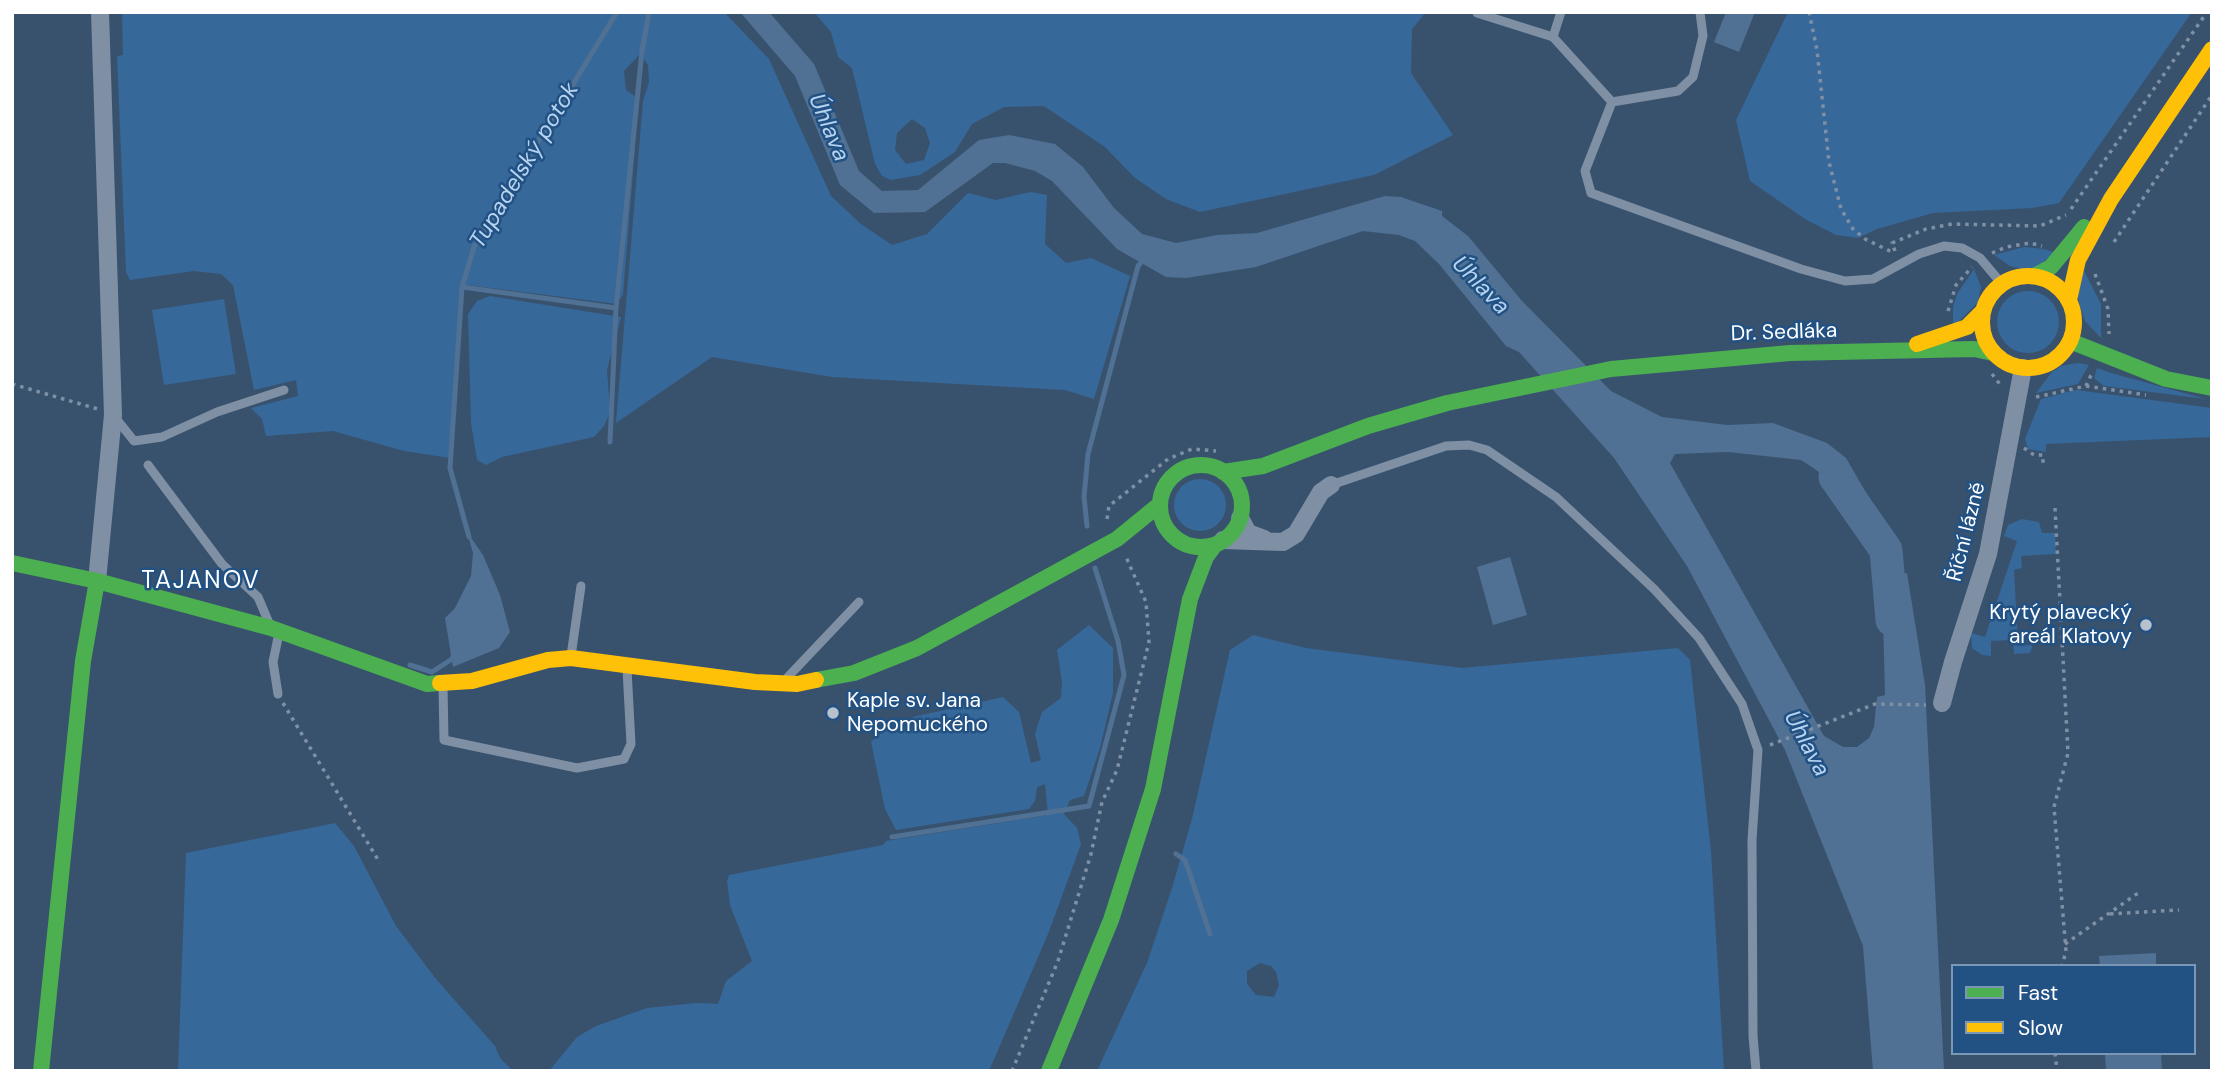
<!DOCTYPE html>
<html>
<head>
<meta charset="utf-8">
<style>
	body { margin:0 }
	#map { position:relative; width:2224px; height:1083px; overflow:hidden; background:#38526e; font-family:"DM Sans",sans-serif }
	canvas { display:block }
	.frame { position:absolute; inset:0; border:14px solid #fff; pointer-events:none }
	.legend { position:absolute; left:1951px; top:964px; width:245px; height:91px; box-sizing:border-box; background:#225184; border:2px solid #7a97b5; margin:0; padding:9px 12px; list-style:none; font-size:21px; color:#fff }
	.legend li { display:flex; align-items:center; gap:14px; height:35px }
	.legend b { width:35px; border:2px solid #7a97b5 }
</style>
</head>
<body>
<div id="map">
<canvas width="2224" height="1083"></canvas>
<div class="frame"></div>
<ul class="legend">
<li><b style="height:9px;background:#4caf50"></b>Fast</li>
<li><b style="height:9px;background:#ffc107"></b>Slow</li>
</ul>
</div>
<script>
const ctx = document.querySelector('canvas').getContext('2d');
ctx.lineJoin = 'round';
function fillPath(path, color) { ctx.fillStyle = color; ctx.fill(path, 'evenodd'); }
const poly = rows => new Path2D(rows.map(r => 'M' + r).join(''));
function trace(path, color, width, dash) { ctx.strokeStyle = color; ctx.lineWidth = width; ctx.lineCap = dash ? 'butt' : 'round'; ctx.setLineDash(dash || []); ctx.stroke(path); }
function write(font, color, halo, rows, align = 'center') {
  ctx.font = font + ' "DM Sans",sans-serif'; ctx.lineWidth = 5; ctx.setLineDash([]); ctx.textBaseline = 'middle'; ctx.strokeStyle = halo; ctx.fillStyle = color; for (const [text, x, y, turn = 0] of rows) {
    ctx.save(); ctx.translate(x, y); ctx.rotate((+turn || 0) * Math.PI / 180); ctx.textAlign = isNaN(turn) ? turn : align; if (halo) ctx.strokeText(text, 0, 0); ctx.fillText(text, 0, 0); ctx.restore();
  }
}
const green = poly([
	[122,12,724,12,769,59,831,196,861,224,892,245,927,234,968,193,996,200,1030,192,1047,195,1045,244,1066,263,1091,258,1130,276,1094,399,1065,390,832,377,712,357,616,423,643,101,649,82,648,65,640,54,624,71,626,90,639,99,623,294,617,304,468,285,460,292,450,458,404,451,333,431,266,436,262,419,251,408,298,396,296,380,254,390,233,285,221,274,194,271,130,280,126,272,117,56,123,55],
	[814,12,1426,12,1412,29,1411,73,1453,135,1374,175,1200,212,1166,199,1135,178,1105,147,1044,106,1004,107,972,124,955,152,920,175,891,180,882,176,875,164,852,68,838,57,831,32],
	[912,119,925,128,930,143,924,160,906,164,895,150,897,133],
	[1788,12,2192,12,2059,203,2032,208,1933,213,1877,229,1858,238,1836,235,1805,219,1750,181,1736,120],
	[2024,247,2044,249,2056,253,2035,268,2022,269,2010,266,1994,255],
	[1974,269,1981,287,1978,302,1953,327,1953,307,1957,294],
	[2084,271,2101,304,2101,338,2085,321,2080,307,2077,293],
	'1997 322a31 31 0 1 1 62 0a31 31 0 1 1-62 0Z',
	[490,296,621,317,607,370,610,412,604,426,594,437,502,457,486,465,477,460,471,423,468,314,477,301],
	[224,299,236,374,164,385,152,310],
	[2078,363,2089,365,2078,384,2036,393,2052,372,2061,366],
	[2097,368,2111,373,2206,399,2104,386,2094,378],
	[2076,390,2212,408,2212,437,2046,444,2046,452,2028,449,2025,439,2041,399],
	'1174 505a26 26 0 1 1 52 0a26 26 0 1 1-52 0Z',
	[2022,519,2039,522,2042,533,2055,533,2056,554,2021,556,2022,568,2014,570,2018,646,2032,645,2032,648,2030,653,2014,654,2013,640,1991,641,1991,656,1982,655,1972,648,1971,633,1985,637,2017,541,2004,536,2008,525],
	[1089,625,1113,648,1113,693,1100,748,1084,796,1070,800,1064,814,1077,828,1081,844,1048,934,989,1071,549,1071,577,1037,596,1026,647,1008,697,1003,718,1004,726,981,752,961,730,905,727,881,729,875,883,845,886,841,1048,815,1045,784,1037,787,1035,801,1029,809,896,830,885,809,871,742,884,730,913,717,1003,697,1019,712,1031,763,1041,760,1035,734,1042,712,1061,698,1062,682,1057,650],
	[1253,635,1306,648,1462,668,1678,648,1690,660,1711,852,1724,1071,1097,1071,1147,963,1172,888,1192,819,1230,650],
	[1260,963,1271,966,1276,972,1279,985,1274,997,1256,995,1247,984,1247,971],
	[335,823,354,846,396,926,436,979,495,1046,500,1058,513,1071,178,1071,186,853]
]);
const water = poly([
	[740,12,769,12,814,64,859,171,882,191,918,190,979,140,1009,135,1055,144,1083,167,1114,208,1142,234,1176,243,1217,235,1257,233,1385,196,1401,197,1442,211,1442,216,1468,236,1522,301,1611,391,1662,417,1727,425,1773,423,1827,443,1846,458,1872,503,1854,518,1819,472,1801,460,1728,452,1675,454,1670,463,1824,736,1843,747,1857,747,1869,738,1874,727,1877,697,1885,695,1882,575,1907,573,1925,685,1944,1071,1873,1071,1863,946,1785,750,1687,566,1614,458,1519,352,1506,346,1439,264,1415,241,1399,235,1363,231,1256,267,1186,278,1166,277,1117,249,1052,181,1035,171,1005,163,993,163,925,212,874,213,840,185,795,76],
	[1726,12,1755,12,1739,52,1714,42],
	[467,532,483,555,500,595,510,632,499,648,453,667,445,618,455,608,471,576,473,553],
	[1510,557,1527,615,1493,625,1477,567],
	[2156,953,2156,966,2100,966,2099,956],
	[2105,1053,2161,1053,2162,1071,2106,1071]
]);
const stream = poly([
	[462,287,616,308,642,51,649,12],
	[610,442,616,308],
	[1087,526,1084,497,1088,454,1138,266,1145,258],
	[469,537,450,468,462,287,474,247,617,12],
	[410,665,432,672,452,659,454,653],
	[892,837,1089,806,1124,675,1118,641,1095,568],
	[1176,854,1185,860,1210,934]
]);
const river = poly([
	[1835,477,1886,550,1892,620]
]);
const path = poly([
	[1809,12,1817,50,1829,162,1841,209,1853,229,1865,239,1894,253],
	[2071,209,2207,12],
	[2114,242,2212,95],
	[1895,251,1892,243,1926,229,1952,224,2040,226,2066,215],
	[1992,253,2006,247,2030,243,2042,246],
	[2095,274,2108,309,2109,334],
	[1948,311,1956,285,1972,267],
	[1992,374,2002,387],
	[12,384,98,409],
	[2086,386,2146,395],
	[2036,397,2086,386,2092,373],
	[2024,448,2034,455,2043,455,2043,467],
	[2055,508,2068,753,2054,807,2066,951,2062,966],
	[1107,519,1109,506,1168,459,1192,449,1216,451],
	[283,703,380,863],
	[1770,745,1875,704,1926,705],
	[2110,914,2179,910],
	[2065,944,2141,891],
	[2055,1053,2057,1071],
	[1012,1071,1058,961,1091,854,1102,802,1117,770,1149,642,1146,602,1126,557]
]);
const lane = poly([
	[1700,12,1703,36,1693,77,1678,91,1612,102,1585,171,1591,193,1801,269,1845,281,1873,279,1919,254,1944,246,1962,248,1980,258,2002,284],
	[1477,13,1553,37,1561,12],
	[1553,37,1612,102],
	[114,416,134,441,162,437,217,412,284,390],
	[148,465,222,564,258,597,269,623],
	[1331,485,1446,446,1469,445,1487,450,1556,497,1654,589,1699,638,1742,704,1758,750,1752,840,1753,1036,1756,1071],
	[571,656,581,586],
	[785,680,859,602],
	[443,685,444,740,577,768,624,759,631,744,627,669],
	[278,694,273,662,279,633]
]);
const street = poly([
	[1240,518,1248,533,1264,539],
	[1223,540,1283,542,1296,534,1321,492,1331,485],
	[97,581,113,415,100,12],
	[1942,703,1953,662,1988,554,2023,368]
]);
const fast = poly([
	[2034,276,2051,267,2084,227],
	[2070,341,2166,379,2212,388],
	'1160 506a41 41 0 1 1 82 0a41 41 0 1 1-82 0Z',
	[1223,472,1263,466,1368,426,1447,403,1611,369,1790,353,1974,349,1993,353],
	[12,563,97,581,271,628,427,684,440,683],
	[816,680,854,673,917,648,1117,539,1160,504],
	[41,1071,83,661,97,581],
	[1049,1071,1111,920,1153,789,1190,599,1206,557,1215,545]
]);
const slow = poly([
	'1982 322a46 46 0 1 1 92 0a46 46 0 1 1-92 0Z',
	[2069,300,2078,260,2111,199,2212,49],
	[1917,344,1967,327,1983,311],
	[440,683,472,681,548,660,571,658,755,682,797,684,816,680]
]);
const markers = [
	[2146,625,7,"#b9c2cc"],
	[833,713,7,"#b9c2cc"]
];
const streetNames = [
	["Dr. Sedláka",1784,333,-2],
	["Říční lázně",1967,532,-76]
];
const poiNames = [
	["Krytý plavecký",2132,613],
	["areál Klatovy",2132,637],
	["Kaple sv. Jana",847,701,"left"],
	["Nepomuckého",847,725,"left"]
];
const waterNames = [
	["Úhlava",828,128,67],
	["Tupadelský potok",525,166,-59],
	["Úhlava",1480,286,46],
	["Úhlava",1806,744,62]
];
const quarterNames = [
	["TAJANOV",201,582]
];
fillPath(green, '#37689a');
fillPath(water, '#507193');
trace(stream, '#507193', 5);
trace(river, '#507193', 33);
trace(path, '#7f90a4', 3.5, [3.5, 5]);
trace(lane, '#7f90a4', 9);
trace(street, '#7f90a4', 18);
trace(fast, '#4caf50', 16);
trace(slow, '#ffc107', 16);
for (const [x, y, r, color] of markers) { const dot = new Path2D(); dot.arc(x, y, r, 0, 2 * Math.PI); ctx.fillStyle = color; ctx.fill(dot); trace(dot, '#225184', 2.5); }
write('21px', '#fff', '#225184', streetNames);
write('21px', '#fff', '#225184', poiNames, 'right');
write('italic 23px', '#b6d3f0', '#225184', waterNames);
ctx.letterSpacing = '2px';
write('24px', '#fff', '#225184', quarterNames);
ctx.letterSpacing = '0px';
</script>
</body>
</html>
